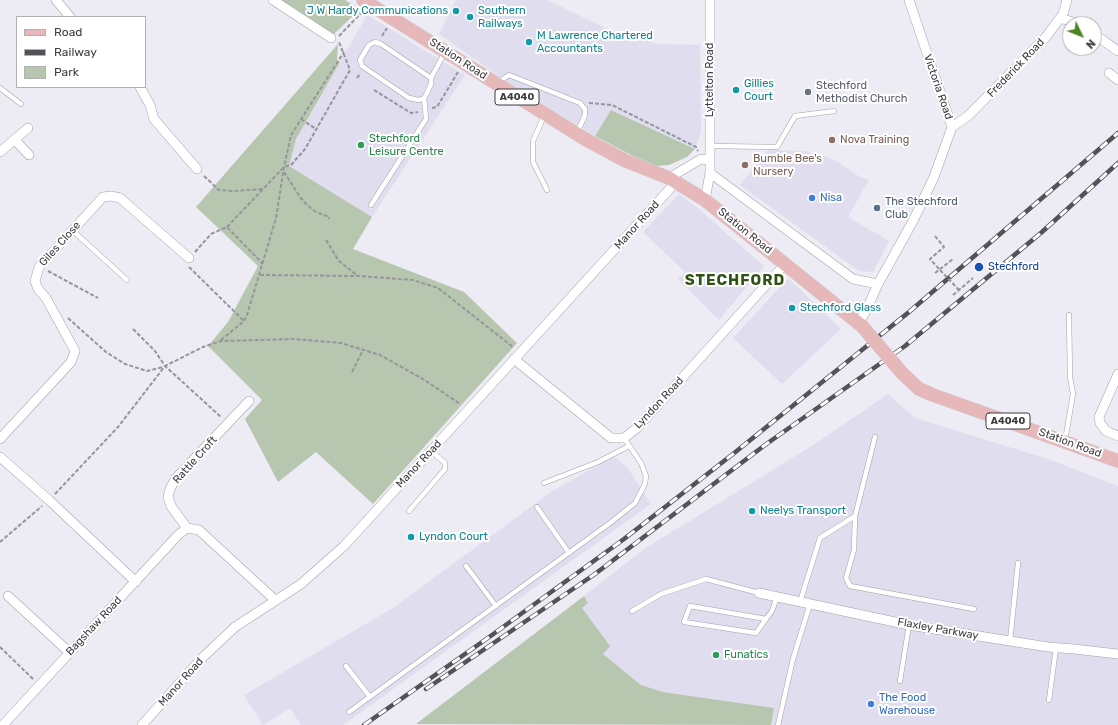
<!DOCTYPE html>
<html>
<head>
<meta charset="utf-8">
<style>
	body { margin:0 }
	#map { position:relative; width:1118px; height:725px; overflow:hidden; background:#edebf4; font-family:Rubik,sans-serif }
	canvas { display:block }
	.legend { position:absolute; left:16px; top:16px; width:130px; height:72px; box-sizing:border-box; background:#fff; border:1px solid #b1b1b3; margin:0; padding:5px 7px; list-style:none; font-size:12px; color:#3d3c40 }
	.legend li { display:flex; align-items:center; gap:8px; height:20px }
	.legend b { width:20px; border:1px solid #b1b1b3 }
	.north { position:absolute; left:1062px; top:16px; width:40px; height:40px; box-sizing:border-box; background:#fff; border:1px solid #b1b1b3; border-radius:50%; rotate:133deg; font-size:11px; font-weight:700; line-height:16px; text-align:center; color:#3d3c40 }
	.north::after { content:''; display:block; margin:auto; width:14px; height:18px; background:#4c851f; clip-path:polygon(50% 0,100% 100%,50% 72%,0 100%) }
</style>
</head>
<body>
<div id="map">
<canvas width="1118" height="725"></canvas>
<ul class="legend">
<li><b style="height:5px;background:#e7b8b9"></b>Road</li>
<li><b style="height:5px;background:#535257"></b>Railway</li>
<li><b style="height:11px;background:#b7c7af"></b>Park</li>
</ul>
<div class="north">N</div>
</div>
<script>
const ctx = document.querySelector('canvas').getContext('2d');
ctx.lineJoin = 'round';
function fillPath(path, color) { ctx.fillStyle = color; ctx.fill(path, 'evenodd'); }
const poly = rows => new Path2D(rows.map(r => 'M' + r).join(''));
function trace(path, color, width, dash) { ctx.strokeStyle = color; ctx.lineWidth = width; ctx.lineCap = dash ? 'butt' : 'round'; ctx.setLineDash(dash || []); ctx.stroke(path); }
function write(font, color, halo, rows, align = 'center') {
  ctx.font = font + ' Rubik,sans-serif'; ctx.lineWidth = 4; ctx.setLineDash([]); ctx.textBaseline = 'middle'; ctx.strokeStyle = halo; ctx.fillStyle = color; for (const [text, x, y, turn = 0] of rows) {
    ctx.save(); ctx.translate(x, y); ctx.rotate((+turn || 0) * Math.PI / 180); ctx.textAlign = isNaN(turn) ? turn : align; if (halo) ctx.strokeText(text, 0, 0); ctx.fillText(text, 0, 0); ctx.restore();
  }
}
const built = poly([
	[456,0,547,0,635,42,637,37,658,44,700,45,701,132,695,149,611,110,595,136,504,80,439,34],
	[367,15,465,75,372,217,289,166,296,139],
	[768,150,805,151,833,159,860,177,869,180,848,217,889,241,873,272,859,271,740,185],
	[679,194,700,210,764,266,719,320,678,279,685,272,643,232],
	[788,278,841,329,782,384,733,338],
	[888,394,915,418,1048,459,1118,486,1118,725,771,725,774,708,663,692,641,685,603,654,582,608,588,603,584,596,644,549,815,444],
	[613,456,627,467,651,504,343,725,301,725,290,708,263,725,244,695,393,608,551,492]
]);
const green = poly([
	[281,0,345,0,360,9,334,34],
	[338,44,337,60,340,62,296,139,289,166,372,217,353,249,464,292,517,343,373,504,316,452,278,482,245,419,262,400,208,346,228,322,258,266,196,207],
	[611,110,695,149,687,157,669,165,657,166,633,156,595,136],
	[584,596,588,603,582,608,610,646,603,654,641,685,663,692,774,708,771,725,416,724]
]);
const path = poly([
	[339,36,361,13],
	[382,36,387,28],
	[357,78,360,74],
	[374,90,411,113,418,112],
	[589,103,612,105,696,147,698,151],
	[432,108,437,107,458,72],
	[301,119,316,129],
	[284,172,300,197,307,205,316,212,329,217,329,219],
	[204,176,219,190,233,191,262,189],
	[227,227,284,167,291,165,305,149,350,70,339,42],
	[935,236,944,247,930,259,940,270],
	[326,240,339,261,358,276],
	[195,252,211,234,227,227,263,264],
	[189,267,244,321],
	[48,271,98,298],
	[935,273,953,259],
	[260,275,359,276,413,280,438,288,513,347],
	[953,295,973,278],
	[68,318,106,352,125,364,147,371,163,367],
	[133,329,155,351,165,366,221,417],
	[221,340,244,321,247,315,276,218,284,167,291,135,344,52],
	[352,372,363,350],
	[55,494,118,427,165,366,203,347,221,341,294,339,341,343,380,355,423,379,460,404],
	[0,542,42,506],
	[0,647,33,679]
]);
const lane = poly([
	[431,78,381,44,375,42,369,45,360,60,362,66,409,98,419,100,424,98,427,93,431,84,431,78,445,52],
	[497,83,509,75,580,103,585,109,585,115,577,133],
	[0,88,21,104],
	[544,116,533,141,533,162,547,190],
	[710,146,777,147,795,116,834,111],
	[371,205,426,119,424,98],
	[72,230,127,280],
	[1065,441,1073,394,1070,377,1069,315],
	[544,483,598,462,629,446],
	[537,507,569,553],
	[409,511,445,469,445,463,431,451],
	[855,516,854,550,846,578,850,586,974,609],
	[466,566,496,606],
	[800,602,820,538,855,516,875,437],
	[632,611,661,594,706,579,759,593],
	[766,619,690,606,684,622,756,633,766,619,772,611,777,597],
	[1010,641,1018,563],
	[346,666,370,697],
	[900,681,909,625],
	[1049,700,1056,648],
	[349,712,610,523,635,503,645,484,646,476,641,463,624,438],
	[778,725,793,659,810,604]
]);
const street = poly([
	[56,0,70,17],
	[273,0,331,38],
	[1060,18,1079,24],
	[1094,34,1118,51],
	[1109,73,1118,80],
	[140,87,150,105,154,119,197,169],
	[952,127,968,116,1046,37,1063,14,1067,0],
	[15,140,29,155],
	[0,152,28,128],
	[710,173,853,279,878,284],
	[669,178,701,159,710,160],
	[705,200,710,173,710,0],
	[858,322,865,313,878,284,913,221,934,177,952,127,909,0],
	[514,359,611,438,624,438,637,428,785,264],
	[1118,374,1099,417,1100,423,1106,431,1118,436],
	[249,401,176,478,170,489,168,497,171,506,187,528,199,530,275,600],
	[0,439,71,362,75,351,46,298,38,289,35,281,39,267,103,197,111,196,120,198,189,258],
	[0,457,49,500,136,582],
	[759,593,909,625,1048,647,1074,649,1118,654],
	[8,596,69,652],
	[3,725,178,535,187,528],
	[142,725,201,659,235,627,301,584,344,546,676,182]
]);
const primary = poly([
	[363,0,585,139,626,161,669,178,705,200,862,326],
	[902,373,919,389,933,395,1118,461]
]);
const rail = poly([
	[426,689,595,574,765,445,905,346,1042,232,1118,163],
	[364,725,492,635,624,539,733,454,909,312,1118,133]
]);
const pathBridge = poly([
	[940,270,959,290]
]);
const primaryBridge = poly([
	[862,326,902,373]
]);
const markers = [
	[456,11,4,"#0f9aa8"],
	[470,17,4,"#0f9aa8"],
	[529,42,4,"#0f9aa8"],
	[736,90,4,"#0f9aa8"],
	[808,92,4,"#6b7280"],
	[832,140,4,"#8d6e63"],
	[361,145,4,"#2e9e5b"],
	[745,165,4,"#8d6e63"],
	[812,198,4,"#3f7fe0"],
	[877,208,4,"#5c6f8a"],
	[979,267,5,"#1a4fb4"],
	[792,308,4,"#0f9aa8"],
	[752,511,4,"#0f9aa8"],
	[411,537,4,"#0f9aa8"],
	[716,655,4,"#2e9e5b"],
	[871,704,4,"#3f7fe0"]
];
const shields = [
	[517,97,44],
	[1008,421,44]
];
const shieldNames = [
	["A4040",517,97],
	["A4040",1008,421]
];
const cultureNames = [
	["J W Hardy Communications",448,11,"right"],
	["Southern",478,11],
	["Railways",478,24],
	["M Lawrence Chartered",537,36],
	["Accountants",537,49],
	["Gillies",744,84],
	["Court",744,97],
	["Stechford Glass",800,308],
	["Neelys Transport",760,511],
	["Lyndon Court",419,537]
];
const streetNames = [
	["Station Road",458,59,33],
	["Frederick Road",1016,68,-46],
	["Lyttelton Road",710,80,-90],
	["Victoria Road",938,87,71],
	["Manor Road",637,225,-48],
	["Station Road",745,231,39],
	["Giles Close",60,244,-48],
	["Lyndon Road",659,403,-47],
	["Station Road",1070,443,20],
	["Rattle Croft",195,460,-48],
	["Manor Road",419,464,-47],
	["Bagshaw Road",94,626,-47],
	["Flaxley Parkway",938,629,10],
	["Manor Road",181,682,-48]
];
const worshipNames = [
	["Stechford",816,86],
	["Methodist Church",816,99]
];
const leisureNames = [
	["Stechford",369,139],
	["Leisure Centre",369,152],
	["Funatics",724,655]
];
const educationNames = [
	["Nova Training",840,140],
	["Bumble Bee's",753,159],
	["Nursery",753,172]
];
const shopNames = [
	["Nisa",820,198],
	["The Food",879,698],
	["Warehouse",879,711]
];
const serviceNames = [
	["The Stechford",885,202],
	["Club",885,215]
];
const transitNames = [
	["Stechford",988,267]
];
const districtNames = [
	["STECHFORD",735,281]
];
fillPath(built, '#e0ddee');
fillPath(green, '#b7c7af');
trace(lane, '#a2a1a9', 5.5);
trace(street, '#a2a1a9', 10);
trace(primary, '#cdcccd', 14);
trace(path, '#96959b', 2, [4, 2]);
trace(lane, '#fff', 4.5);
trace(street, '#fff', 9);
trace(primary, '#e7b8b9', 13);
trace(rail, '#535257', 4.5);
trace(rail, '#fff', 3, [9]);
trace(primaryBridge, '#cdcccd', 14, []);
trace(pathBridge, '#96959b', 2, [4, 2]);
trace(primaryBridge, '#e7b8b9', 13);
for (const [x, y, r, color] of markers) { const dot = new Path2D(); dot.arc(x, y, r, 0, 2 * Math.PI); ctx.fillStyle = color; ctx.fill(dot); trace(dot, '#fff', 1.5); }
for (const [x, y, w] of shields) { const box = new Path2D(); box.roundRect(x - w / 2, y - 8, w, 16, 3); ctx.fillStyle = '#fff'; ctx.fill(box); trace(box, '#3d3c40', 1); }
write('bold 10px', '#3d3c40', null, shieldNames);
write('11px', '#0d838f', '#fff', cultureNames, 'left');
write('11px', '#3d3c40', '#fff', streetNames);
write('11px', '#5b616d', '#fff', worshipNames, 'left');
write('11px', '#27864d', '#fff', leisureNames, 'left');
write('11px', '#785e54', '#fff', educationNames, 'left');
write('11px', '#366cbe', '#fff', shopNames, 'left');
write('11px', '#4e5e75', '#fff', serviceNames, 'left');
write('11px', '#164399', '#fff', transitNames, 'left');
ctx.letterSpacing = '1px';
write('bold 15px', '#2f5314', '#fff', districtNames);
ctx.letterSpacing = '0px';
</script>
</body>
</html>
